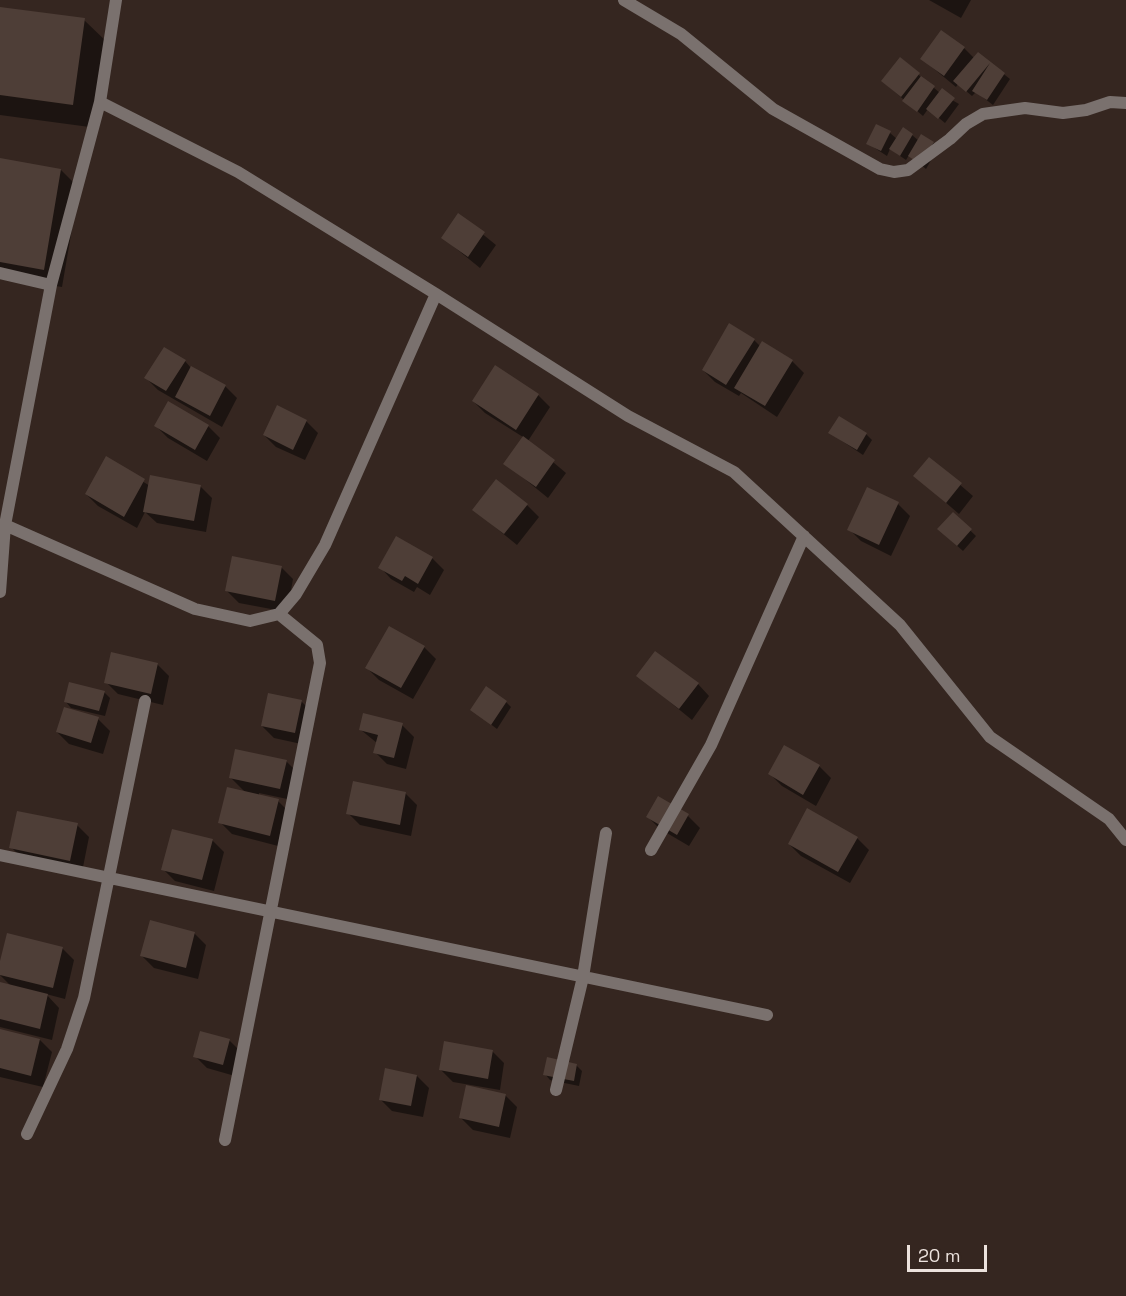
<!DOCTYPE html>
<html>
<head>
<meta charset="utf-8">
<style>
	body { margin:0 }
	#map { position:relative; width:1126px; height:1296px; overflow:hidden; background:#352620; font-family:"Space Grotesk",sans-serif }
	canvas { display:block }
	.scale { position:absolute; left:907px; top:1245px; width:80px; height:27px; box-sizing:border-box; border:3px solid #ece2dd; border-top:0; padding-left:8px; font-size:18px; line-height:21px; white-space:nowrap; color:#ece2dd; -webkit-text-stroke:4px #352620; paint-order:stroke }
</style>
</head>
<body>
<div id="map">
<canvas width="1126" height="1296"></canvas>
<div class="scale">20 m</div>
</div>
<script>
const ctx = document.querySelector('canvas').getContext('2d');
ctx.lineJoin = 'round';
function fillPath(path, color) { ctx.fillStyle = color; ctx.fill(path, 'evenodd'); }
const poly = rows => new Path2D(rows.map(r => 'M' + r).join(''));
function trace(path, color, width, dash) { ctx.strokeStyle = color; ctx.lineWidth = width; ctx.lineCap = dash ? 'butt' : 'round'; ctx.setLineDash(dash || []); ctx.stroke(path); }
const shadow = poly([
	[929,0,971,0,961,18],
	[0,9,84,20,108,43,97,128,0,115],
	[964,48,975,59,978,54,1010,79,993,105,976,92,972,96,958,84,956,87,922,59],
	[900,59,940,93,959,104,945,123,928,109,923,116,889,87],
	[890,133,897,139,912,135,919,141,933,143,938,148,926,169,909,155,906,160,890,149,887,156,867,143],
	[0,160,61,170,79,188,62,287,0,277],
	[459,215,496,245,480,268,443,238],
	[754,340,760,346,792,361,804,373,777,417,741,393,739,396,715,382,703,370],
	[185,361,191,368,225,386,237,398,222,427,158,390,146,378],
	[538,395,550,407,528,441,566,473,548,498,505,463,523,437,485,413,473,401],
	[277,407,306,421,318,433,305,460,276,447,264,435],
	[156,426,208,426,220,438,207,461,168,438],
	[830,433,866,434,872,440,863,455],
	[106,459,150,486,200,486,212,498,206,532,157,523,145,512,137,528,98,506,86,494],
	[930,459,973,496,959,514,915,476],
	[868,489,898,504,910,516,891,556,861,541,849,529],
	[527,505,539,517,517,545,474,510],
	[953,514,976,536,963,551,945,535],
	[432,558,444,570,430,595,417,587,414,592,391,579,380,567],
	[281,567,293,579,287,612,239,603,227,591],
	[424,647,436,659,413,699,379,680,367,668],
	[157,664,169,676,163,705,118,694,106,682],
	[638,676,698,684,709,696,692,720],
	[104,692,110,698,105,716,71,708,66,702],
	[301,701,313,713,306,745,274,738,262,726],
	[506,702,511,707,497,729,472,710],
	[98,719,110,731,103,754,69,744,57,732],
	[402,725,414,737,406,769,387,764,375,752,377,743,361,730],
	[784,747,819,766,831,778,816,806,782,786,770,774],
	[286,761,298,773,292,800,259,793,259,796,278,801,290,813,282,847,232,834,220,822,246,793,230,777],
	[405,793,417,805,411,836,360,825,348,813],
	[659,798,688,816,700,828,689,846,660,829,648,817],
	[77,825,89,837,82,872,23,859,11,847],
	[857,838,869,850,850,883,801,856,789,844],
	[212,840,224,852,214,891,175,881,163,869],
	[194,933,206,945,198,979,154,968,142,956],
	[62,948,74,960,65,999,46,994,59,1008,52,1040,0,1027,0,984,12,987,0,975,0,968],
	[0,1031,40,1040,52,1052,43,1087,0,1077],
	[229,1040,241,1052,235,1076,207,1068,195,1056],
	[492,1051,504,1063,500,1090,453,1082,441,1070],
	[576,1065,582,1071,579,1086,550,1080,545,1074],
	[417,1076,429,1088,423,1117,392,1111,380,1099],
	[505,1095,517,1107,510,1138,473,1130,461,1118]
]);
const building = poly([
	[0,7,85,18,73,105,0,95],
	[941,30,965,47,944,76,920,59],
	[978,52,1005,73,987,100,972,91,990,63,966,92,953,81],
	[900,57,920,73,901,97,881,81],
	[921,76,935,86,917,112,902,101],
	[942,88,955,98,938,119,926,109],
	[876,124,891,131,881,151,866,144],
	[903,127,913,134,900,156,889,149],
	[921,134,934,142,920,164,908,156],
	[0,158,61,169,44,270,0,262],
	[458,213,485,232,468,257,441,238],
	[729,323,755,339,726,385,702,370],
	[762,341,793,360,765,406,734,388],
	[164,347,186,360,166,391,144,378],
	[495,365,539,394,516,430,472,401],
	[191,366,226,385,210,416,175,397],
	[168,401,209,425,195,450,154,426],
	[277,405,307,420,293,450,263,435],
	[839,416,867,433,857,450,828,433],
	[523,436,555,460,536,487,503,464],
	[106,456,145,479,124,517,85,494],
	[929,457,962,483,946,503,913,476],
	[150,475,201,485,194,521,143,512],
	[496,479,528,504,504,534,472,510],
	[867,487,899,502,879,545,847,530],
	[953,512,972,529,957,546,937,529],
	[396,536,433,557,418,584,405,576,402,581,378,568],
	[232,556,282,566,275,601,225,591],
	[389,626,425,646,401,688,365,668],
	[655,651,699,683,679,709,636,676],
	[111,652,158,663,151,694,104,683],
	[69,682,105,691,99,711,64,702],
	[486,686,507,701,491,725,470,710],
	[268,693,302,700,295,733,261,726],
	[64,707,99,717,91,743,56,732],
	[363,713,403,723,394,758,373,753,378,735,359,730],
	[784,745,820,765,803,795,768,774],
	[235,749,287,760,280,789,229,778],
	[353,781,406,792,400,825,346,814],
	[227,787,279,799,270,836,218,823],
	[658,796,689,814,677,835,646,817],
	[807,808,858,837,838,872,788,844],
	[17,811,78,823,70,861,9,848],
	[172,829,213,839,202,880,161,870],
	[150,920,195,932,186,968,140,956],
	[7,933,63,947,53,988,0,975,0,961],
	[0,982,48,994,40,1029,0,1019],
	[0,1029,40,1039,31,1076,0,1068],
	[200,1031,230,1039,223,1065,193,1057],
	[444,1041,493,1050,488,1079,439,1070],
	[547,1057,577,1064,574,1081,543,1075],
	[385,1068,417,1075,411,1106,379,1100],
	[466,1085,506,1094,499,1127,459,1118]
]);
const street = poly([
	[624,0,681,34,773,109,880,169,894,172,908,170,950,139,966,124,983,114,1025,108,1063,113,1086,110,1110,102,1126,103],
	[100,102,238,172,436,294,628,416,734,472,900,625,990,737,1109,819,1126,840],
	[0,273,51,285],
	[5,525,195,609,250,621,279,614,296,594,325,545,436,294],
	[0,592,5,525,51,285,100,102,116,0],
	[651,850,711,745,804,536],
	[0,855,767,1015],
	[556,1090,583,977,606,833],
	[27,1134,67,1049,84,998,145,701],
	[225,1140,320,663,317,645,279,614]
]);
fillPath(shadow, '#0007');
fillPath(building, '#4e3e37');
trace(street, '#7a716e', 12);
</script>
</body>
</html>
